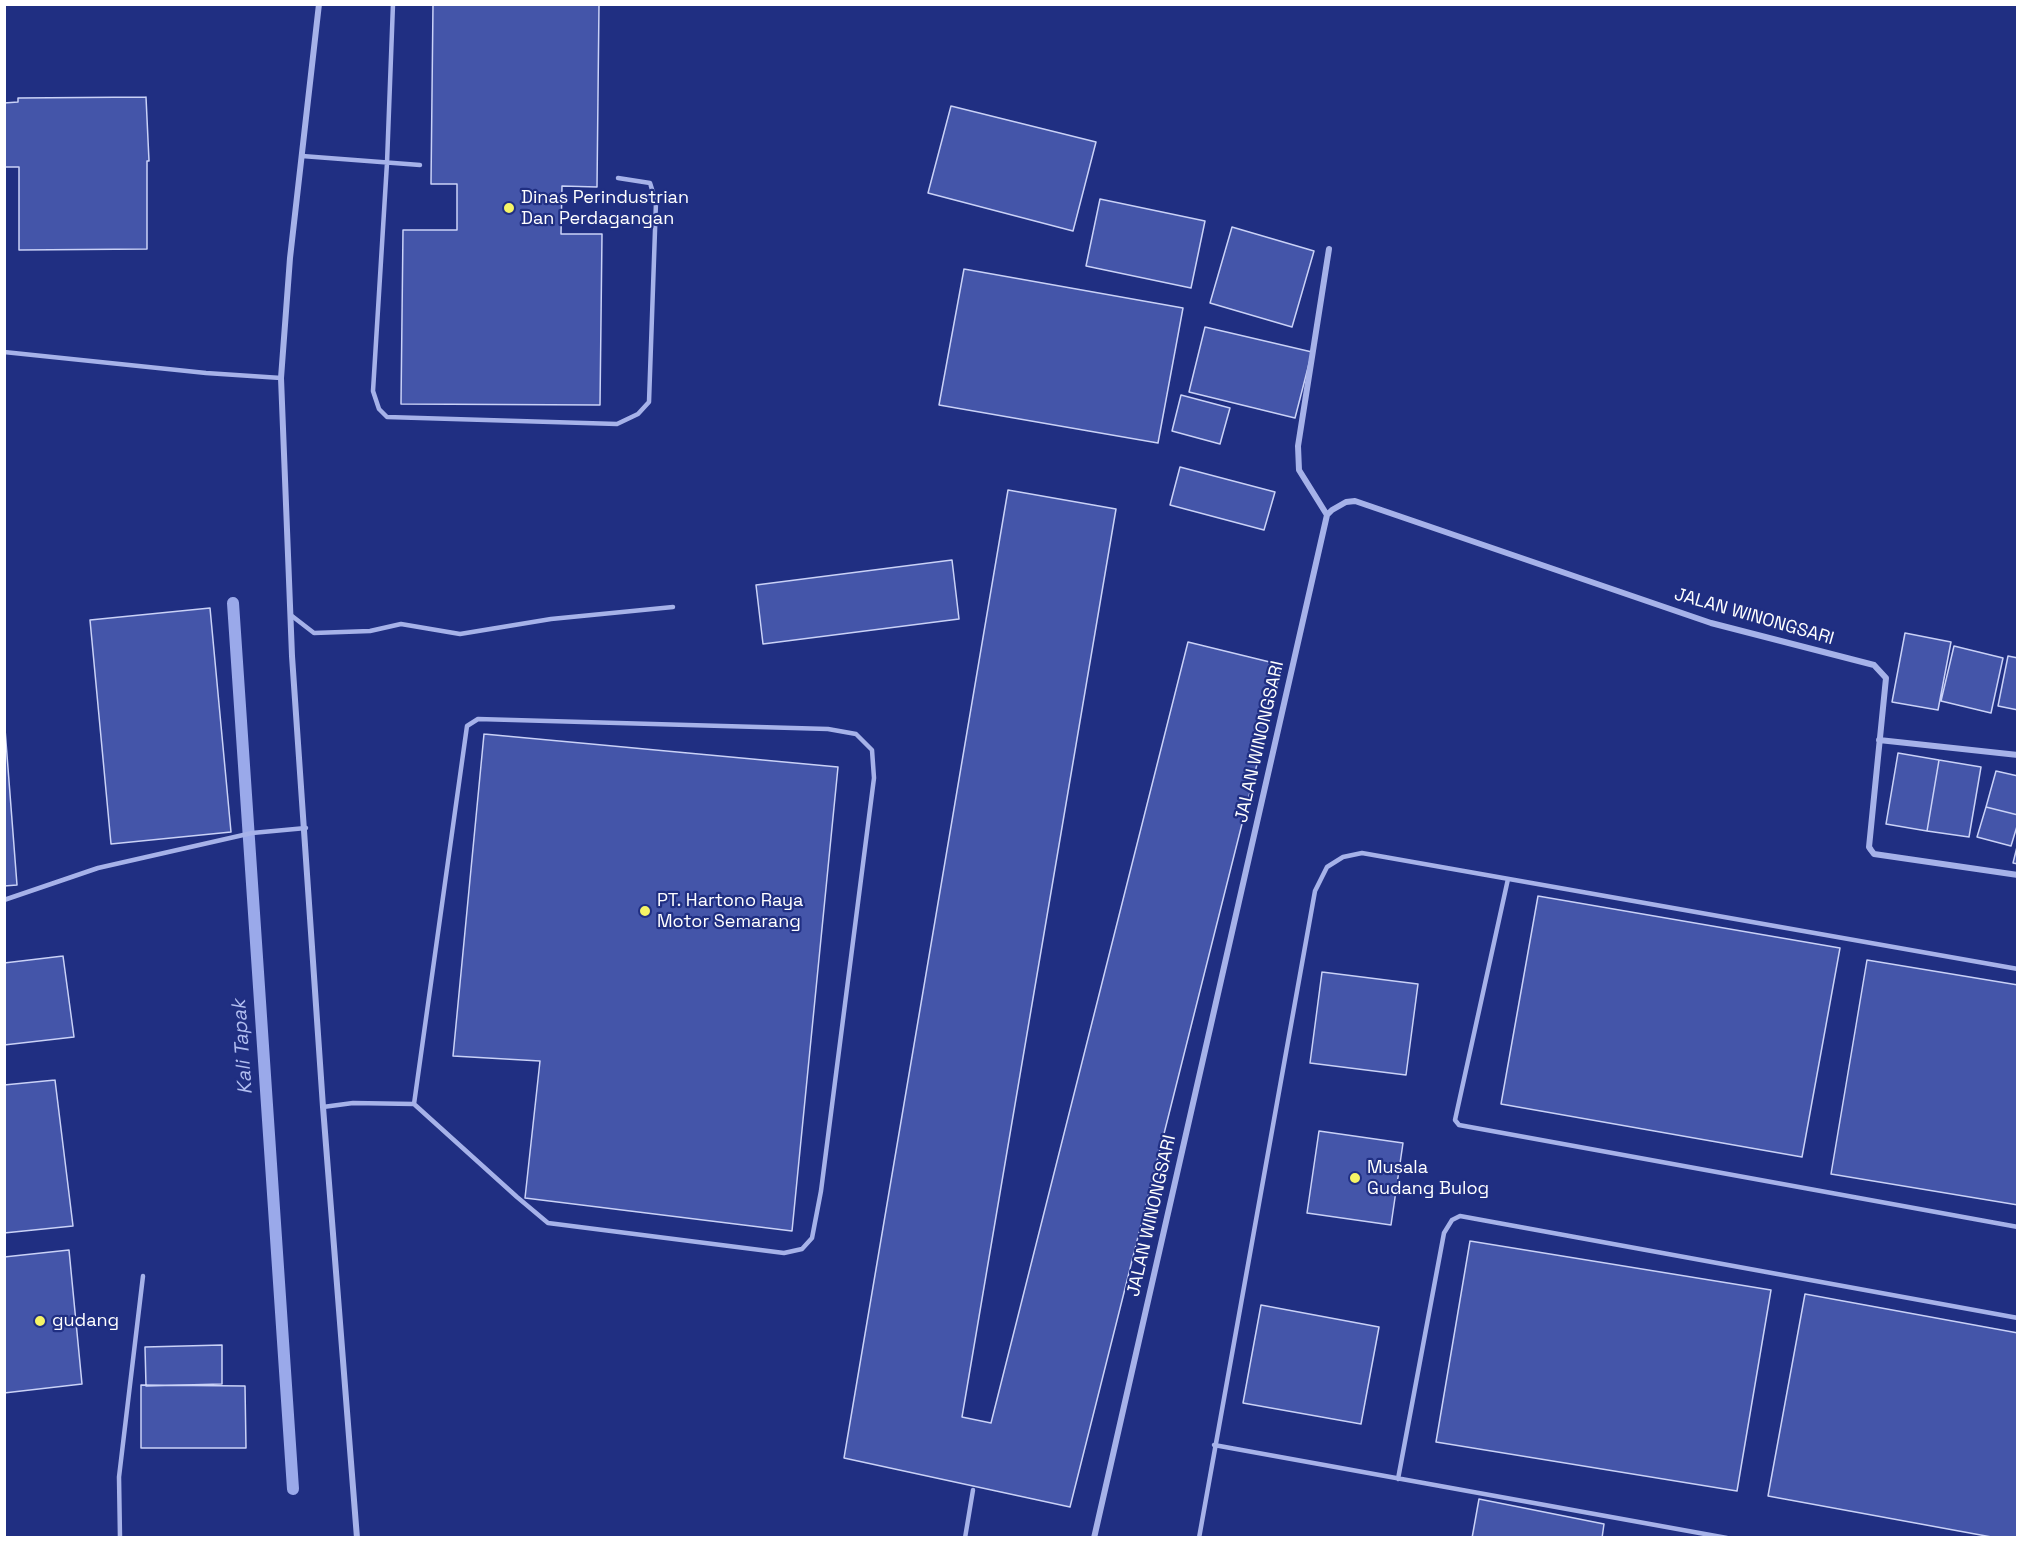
<!DOCTYPE html>
<html>
<head>
<meta charset="utf-8">
<style>
	body { margin:0 }
	#map { position:relative; width:2022px; height:1542px; overflow:hidden; background:#202f82; font-family:"Space Grotesk",sans-serif }
	canvas { display:block }
	.frame { position:absolute; inset:0; border:6px solid #fff; pointer-events:none }
</style>
</head>
<body>
<div id="map">
<canvas width="2022" height="1542"></canvas>
<div class="frame"></div>
</div>
<script>
const ctx = document.querySelector('canvas').getContext('2d');
ctx.lineJoin = 'round';
const poly = rows => new Path2D(rows.map(r => 'M' + r).join(''));
function trace(path, color, width, dash) { ctx.strokeStyle = color; ctx.lineWidth = width; ctx.lineCap = dash ? 'butt' : 'round'; ctx.setLineDash(dash || []); ctx.stroke(path); }
function fillPath(path, color) { ctx.fillStyle = color; ctx.fill(path, 'evenodd'); }
function write(font, color, halo, rows, align = 'center') {
  ctx.font = font + ' "Space Grotesk",sans-serif'; ctx.lineWidth = 4.5; ctx.setLineDash([]); ctx.textBaseline = 'middle'; ctx.strokeStyle = halo; ctx.fillStyle = color; for (const [text, x, y, turn = 0] of rows) {
    ctx.save(); ctx.translate(x, y); ctx.rotate((+turn || 0) * Math.PI / 180); ctx.textAlign = isNaN(turn) ? turn : align; if (halo) ctx.strokeText(text, 0, 0); ctx.fillText(text, 0, 0); ctx.restore();
  }
}
const stream = poly([
	[233,603,293,1489]
]);
const building = poly([
	[433,4,599,4,597,187,562,186,561,234,602,234,600,405,401,404,403,230,457,230,457,184,431,184,433,4],
	[146,97,149,161,147,161,147,249,19,250,19,167,4,167,4,103,18,102,18,98,146,97],
	[951,106,1096,142,1073,231,928,193,951,106],
	[1100,199,1205,221,1191,288,1086,266,1100,199],
	[1232,227,1314,251,1292,327,1210,303,1232,227],
	[964,269,1183,308,1158,443,939,405,964,269],
	[1205,327,1312,352,1295,418,1189,392,1205,327],
	[1181,395,1230,408,1220,444,1172,431,1181,395],
	[1180,467,1275,492,1264,530,1170,505,1180,467],
	[1008,490,1116,509,962,1417,991,1423,1188,642,1282,665,1070,1507,844,1458,1008,490],
	[952,560,959,619,763,644,756,585,952,560],
	[210,608,231,832,111,844,90,620,210,608],
	[1905,633,1951,642,1938,710,1892,702,1905,633],
	[1954,646,2003,658,1991,713,1941,701,1954,646],
	[2008,656,2018,658,2018,710,1998,706,2008,656],
	[4,716,17,885,4,886,4,716],
	[484,734,838,767,792,1231,525,1198,540,1061,453,1056,484,734],
	[1898,753,1939,760,1927,831,1886,824,1898,753],
	[1939,760,1981,767,1969,837,1927,831,1939,760],
	[1996,771,2018,776,2018,815,1986,807,1996,771],
	[1986,807,2018,815,2018,823,2011,846,1977,837,1986,807],
	[2018,843,2018,864,2013,863,2018,843],
	[1538,896,1840,948,1802,1157,1501,1104,1538,896],
	[63,956,74,1037,4,1045,4,963,63,956],
	[1867,960,2018,985,2018,1205,1831,1174,1867,960],
	[1322,972,1418,984,1406,1075,1310,1063,1322,972],
	[55,1080,73,1226,4,1233,4,1085,55,1080],
	[1319,1131,1403,1143,1391,1225,1307,1213,1319,1131],
	[1470,1241,1771,1290,1737,1491,1436,1442,1470,1241],
	[69,1250,82,1384,4,1393,4,1257,69,1250],
	[1805,1294,2018,1333,2018,1538,1997,1538,1768,1496,1805,1294],
	[1261,1305,1379,1327,1361,1424,1243,1403,1261,1305],
	[222,1345,222,1384,146,1386,145,1347,222,1345],
	[141,1385,245,1386,246,1448,141,1448,141,1385],
	[1479,1499,1604,1524,1602,1538,1472,1538,1479,1499]
]);
const service = poly([
	[393,4,387,163,373,391,379,409,387,417,617,424,638,414,649,402,656,202,650,183,618,178],
	[302,156,420,165],
	[4,352,206,373,281,378],
	[292,616,314,633,370,631,401,624,460,634,551,619,673,607],
	[1508,879,1455,1120,1459,1125,2018,1227],
	[4,900,98,868,252,833,306,828],
	[323,1107,353,1103,414,1104,517,1197,548,1223,784,1253,802,1249,812,1238,821,1191,874,778,872,750,856,734,828,729,478,719,467,726,414,1104],
	[1214,1445,1727,1538],
	[1398,1479,1444,1233,1452,1220,1460,1216,2018,1318],
	[120,1538,119,1477,143,1276],
	[965,1538,973,1490],
	[1199,1538,1315,891,1327,867,1343,857,1362,853,2018,969]
]);
const minor = poly([
	[319,4,290,258,281,378,292,656,323,1107,357,1538],
	[1327,515,1299,470,1298,446,1329,249],
	[1879,740,2018,755],
	[1094,1538,1327,515,1332,510,1346,502,1355,501,1711,623,1874,665,1886,678,1869,847,1871,850,1874,854,2018,875]
]);
const markers = [
	[509,208,6,"#f6f466"],
	[645,911,6,"#f6f466"],
	[1355,1178,6,"#f6f466"],
	[40,1321,6,"#f6f466"]
];
const poiNames = [
	["Dinas Perindustrian",521,198],
	["Dan Perdagangan",521,219],
	["PT. Hartono Raya",657,901],
	["Motor Semarang",657,922],
	["Musala",1367,1168],
	["Gudang Bulog",1367,1189],
	["gudang",52,1321]
];
const streetNames = [
	["JALAN WINONGSARI",1754,617,16],
	["JALAN WINONGSARI",1260,742,-77],
	["JALAN WINONGSARI",1152,1216,-77]
];
const waterNames = [
	["Kali Tapak",243,1047,-94]
];
trace(stream, '#9aa9ea', 12);
fillPath(building, '#4455a9');
trace(building, '#cad2f7', 1.5);
trace(service, '#a6b2e9', 4.5);
trace(minor, '#a6b2e9', 6);
for (const [x, y, r, color] of markers) { const dot = new Path2D(); dot.arc(x, y, r, 0, 2 * Math.PI); ctx.fillStyle = color; ctx.fill(dot); trace(dot, '#202f82', 2); }
write('18px', '#fff', '#202f82', poiNames, 'left');
write('18px', '#fff', '#202f82', streetNames);
write('italic 20px', '#b1bdf0', '#202f82', waterNames);
</script>
</body>
</html>
